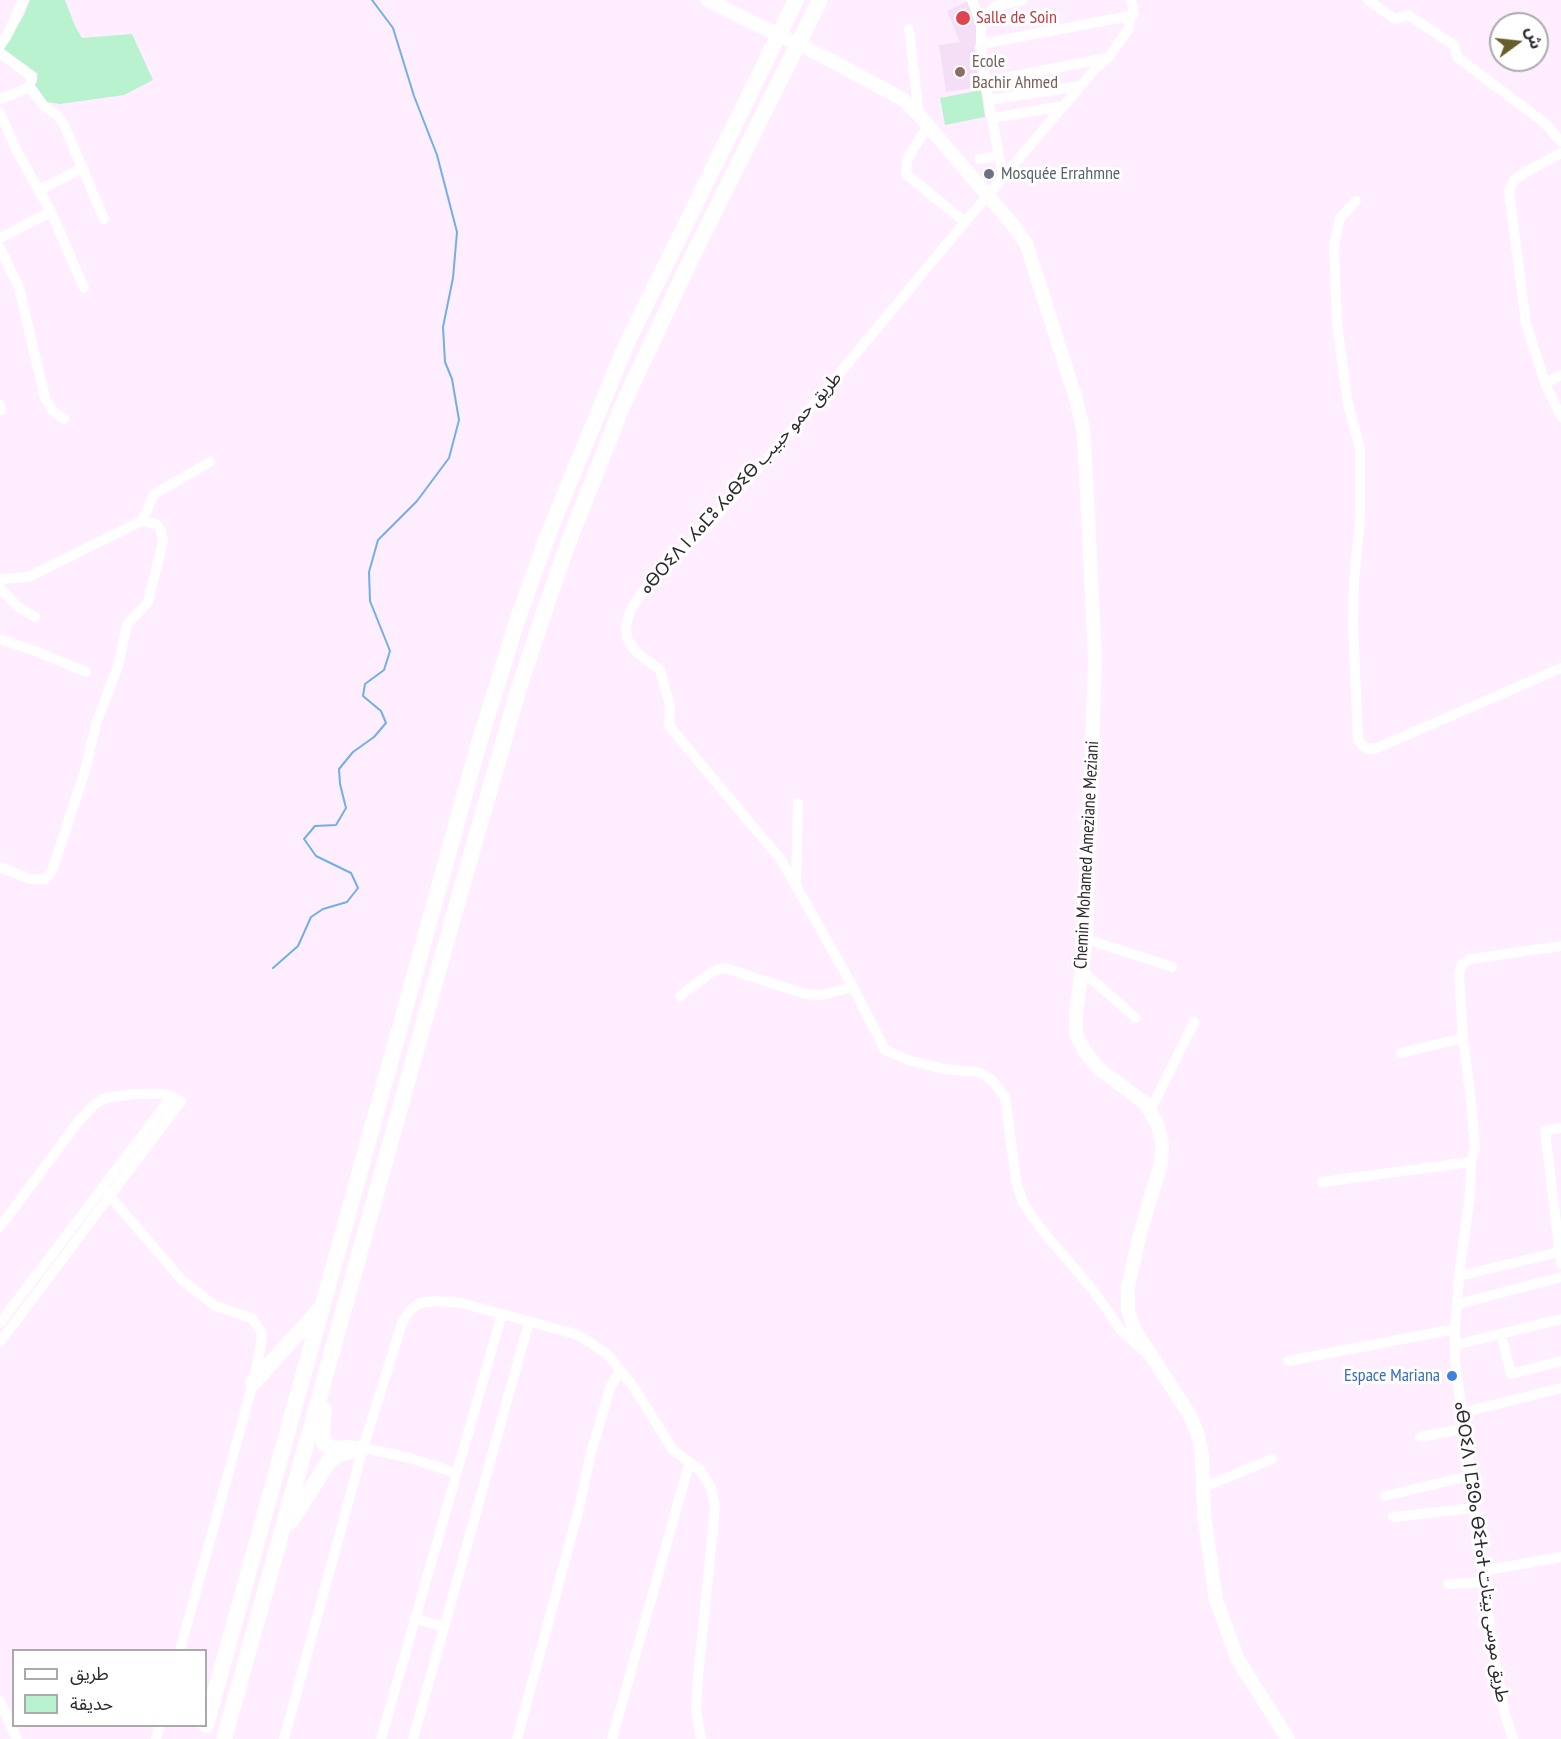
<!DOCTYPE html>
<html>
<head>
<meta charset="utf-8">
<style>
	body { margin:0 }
	#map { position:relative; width:1561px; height:1739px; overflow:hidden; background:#feeeff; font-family:"PT Sans Narrow","Noto Sans Arabic",sans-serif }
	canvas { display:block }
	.legend { position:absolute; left:12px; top:1649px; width:195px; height:78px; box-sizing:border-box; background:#fff; border:2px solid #aca9ac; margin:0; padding:8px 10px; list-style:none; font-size:18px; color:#2f292f }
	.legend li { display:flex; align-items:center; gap:12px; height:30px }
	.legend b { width:30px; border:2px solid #aca9ac }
	.north { position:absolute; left:1489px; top:12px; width:60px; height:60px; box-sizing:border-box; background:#fff; border:2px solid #aca9ac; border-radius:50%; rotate:75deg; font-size:16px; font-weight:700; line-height:24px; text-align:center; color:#2f292f }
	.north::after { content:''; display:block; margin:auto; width:21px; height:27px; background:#675e2b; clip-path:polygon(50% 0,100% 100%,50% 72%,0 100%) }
</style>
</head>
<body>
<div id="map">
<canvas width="1561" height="1739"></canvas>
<ul class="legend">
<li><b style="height:8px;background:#fff"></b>طريق</li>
<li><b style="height:16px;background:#b9f2ce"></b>حديقة</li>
</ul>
<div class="north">ش</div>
</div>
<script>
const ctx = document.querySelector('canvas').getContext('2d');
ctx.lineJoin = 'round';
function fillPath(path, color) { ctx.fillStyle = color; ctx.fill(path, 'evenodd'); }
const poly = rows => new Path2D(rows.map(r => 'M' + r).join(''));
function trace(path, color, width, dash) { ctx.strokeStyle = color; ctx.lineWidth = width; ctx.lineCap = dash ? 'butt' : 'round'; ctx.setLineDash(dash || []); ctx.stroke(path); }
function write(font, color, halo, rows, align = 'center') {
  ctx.font = font + ' "PT Sans Narrow","Noto Sans Arabic","Noto Sans Tifinagh",sans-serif'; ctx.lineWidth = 6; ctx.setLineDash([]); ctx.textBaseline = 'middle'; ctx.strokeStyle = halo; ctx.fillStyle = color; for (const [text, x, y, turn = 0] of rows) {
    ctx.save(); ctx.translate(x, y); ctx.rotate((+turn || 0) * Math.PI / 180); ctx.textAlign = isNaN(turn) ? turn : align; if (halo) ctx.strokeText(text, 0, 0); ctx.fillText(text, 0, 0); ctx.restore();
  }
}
const built = poly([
	[968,1,979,25,978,44,974,45,979,87,946,92,939,45,960,42,947,11]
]);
const green = poly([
	[30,0,65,0,75,26,82,38,132,34,153,80,124,95,60,104,47,102,35,85,38,74,4,49,24,15],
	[981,90,985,117,945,125,940,98]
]);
const stream = poly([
	[273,968,298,946,311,917,323,909,347,902,358,888,351,873,316,856,304,839,315,826,336,825,346,808,340,784,339,769,353,752,374,737,386,723,381,711,363,696,365,684,384,670,390,651,370,601,369,572,378,540,417,501,449,458,459,420,452,379,445,362,443,327,453,278,457,232,437,155,414,96,393,28,372,0]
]);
const minor = poly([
	[972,0,981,24,981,44,985,82,1003,177],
	[1131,0,1134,14,1130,16,1129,28,1109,57,1095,69,965,222,799,422,706,528,660,572,641,593,630,611,626,625,627,639,637,653,660,670,670,705,669,726,782,861,853,987,885,1050,911,1061,944,1069,978,1072,992,1080,1005,1097,1016,1181,1023,1203,1041,1229,1093,1290,1123,1333,1144,1351],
	[1368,0,1395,19,1408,15,1454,45,1457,57,1546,124,1561,142],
	[981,24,995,6,1023,0],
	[909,29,919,115],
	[981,44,1130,16],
	[0,46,8,34,23,0],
	[0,53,31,76,32,80,28,88],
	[985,82,1106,58],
	[0,99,28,88,31,89,43,105,58,116,64,125,104,219],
	[989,100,1080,86],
	[0,113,18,153,51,212,84,288],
	[992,118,1063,106],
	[928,126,907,159,906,174,965,222],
	[1561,153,1526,172,1514,180,1509,191,1526,324,1545,383,1561,417],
	[979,159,999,156],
	[39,190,83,168],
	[1356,201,1340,218,1334,245,1337,324,1348,404,1360,448,1360,521,1354,581,1353,625,1358,740,1364,747,1370,749,1377,748,1561,668],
	[0,238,51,212],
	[0,248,19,288,45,398,52,410,64,419],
	[1545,383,1561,375],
	[0,405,1,410],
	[0,579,28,577,142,521,154,494,210,462],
	[0,588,17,606,35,617],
	[0,639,38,652,86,672],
	[0,867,30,879,45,879,52,871,85,771,96,724,118,666,127,625,148,602,163,542,160,528,156,524,142,521],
	[796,887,798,803],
	[1086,939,1172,967],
	[1082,971,1136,1018],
	[680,996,713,971,725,968,805,994,822,995,853,987],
	[1401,1053,1463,1038],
	[1150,1111,1194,1022],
	[1561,1128,1545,1131,1561,1264],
	[1322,1182,1471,1162],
	[103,1188,182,1280,215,1306,252,1318,262,1334,261,1345,253,1383,180,1650],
	[0,1227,78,1122,94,1105,105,1098,134,1094,161,1094,172,1096,181,1101,0,1342],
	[1459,1276,1559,1252],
	[1458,1304,1561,1277],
	[0,1323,172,1096],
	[1501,1335,1511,1374,1561,1361],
	[1455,1345,1561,1319],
	[1288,1361,1455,1329],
	[1461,1413,1561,1388],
	[1420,1437,1463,1429],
	[363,1448,410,1458,456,1473],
	[1202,1488,1272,1459],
	[1385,1496,1469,1476],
	[1393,1517,1474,1508],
	[1482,1571,1561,1557],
	[1448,1584,1485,1582],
	[414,1618,444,1627],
	[0,1701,17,1739],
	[156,1739,160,1726],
	[284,1739,363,1448,402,1323,410,1310,420,1303,435,1301,461,1303,575,1334,591,1343,607,1354,633,1386,673,1450,701,1471,711,1488,715,1508,698,1677,696,1710,701,1739],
	[381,1739,502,1314],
	[413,1739,529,1322],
	[517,1739,579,1508,591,1453,610,1388,620,1370],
	[612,1739,689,1464],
	[1513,1739,1504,1711,1492,1642,1455,1361,1455,1329,1459,1276,1470,1194,1471,1162,1475,1148,1471,1101,1463,1038,1459,973,1462,964,1471,959,1561,946]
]);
const major = poly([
	[707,0,832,61,904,100,919,115,1012,224,1026,243,1076,399,1083,429,1085,455,1095,658,1086,939,1076,1014,1076,1033,1085,1052,1098,1068,1146,1104,1158,1126,1162,1144,1161,1163,1141,1230,1128,1286,1128,1310,1134,1329,1191,1417,1198,1435,1202,1455,1204,1514,1216,1600,1238,1660,1288,1739]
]);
const highway = poly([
	[253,1383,319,1310],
	[324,1410,322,1435,324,1443,332,1449,350,1448],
	[291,1521,329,1461,340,1454,363,1448],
	[206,1725,479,743,518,618,549,532,627,343,796,0],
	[224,1739,453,918,518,691,543,615,568,543,624,402,690,261,820,0]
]);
const markers = [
	[963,18,8,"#e0444e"],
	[960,72,6,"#8d6e63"],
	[989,174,6,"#6b7280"],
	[1452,1376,6,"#3f7fe0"]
];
const healthNames = [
	["Salle de Soin",976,18]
];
const educationNames = [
	["Ecole",972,62],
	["Bachir Ahmed",972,83]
];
const worshipNames = [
	["Mosquée Errahmne",1001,174]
];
const streetNames = [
	["ⴰⴱⵔⵉⴷ ⵏ ⵃⴰⵎⵓ ⵃⴰⴱⵉⴱ طريق حمو حبيب",741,483,-48],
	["Chemin Mohamed Ameziane Meziani",1087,855,-87],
	["ⴰⴱⵔⵉⴷ ⵏ ⵎⵓⵙⴰ ⴱⵉⵜⴰⵜ طريق موسى بيتات",1481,1552,82]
];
const shopNames = [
	["Espace Mariana",1440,1376]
];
fillPath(built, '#f5dff6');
fillPath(green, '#b9f2ce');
trace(stream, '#71aeea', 2);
trace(minor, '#fff', 10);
trace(major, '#fff', 14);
trace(highway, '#fff', 16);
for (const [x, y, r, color] of markers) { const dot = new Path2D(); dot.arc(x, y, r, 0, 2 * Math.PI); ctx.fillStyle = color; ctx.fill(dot); trace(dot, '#fff', 2); }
write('18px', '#be3a42', '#fff', healthNames, 'left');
write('18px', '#785e54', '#fff', educationNames, 'left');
write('18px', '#5b616d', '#fff', worshipNames, 'left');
write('18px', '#2f292f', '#fff', streetNames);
write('18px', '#366cbe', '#fff', shopNames, 'right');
</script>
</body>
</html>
